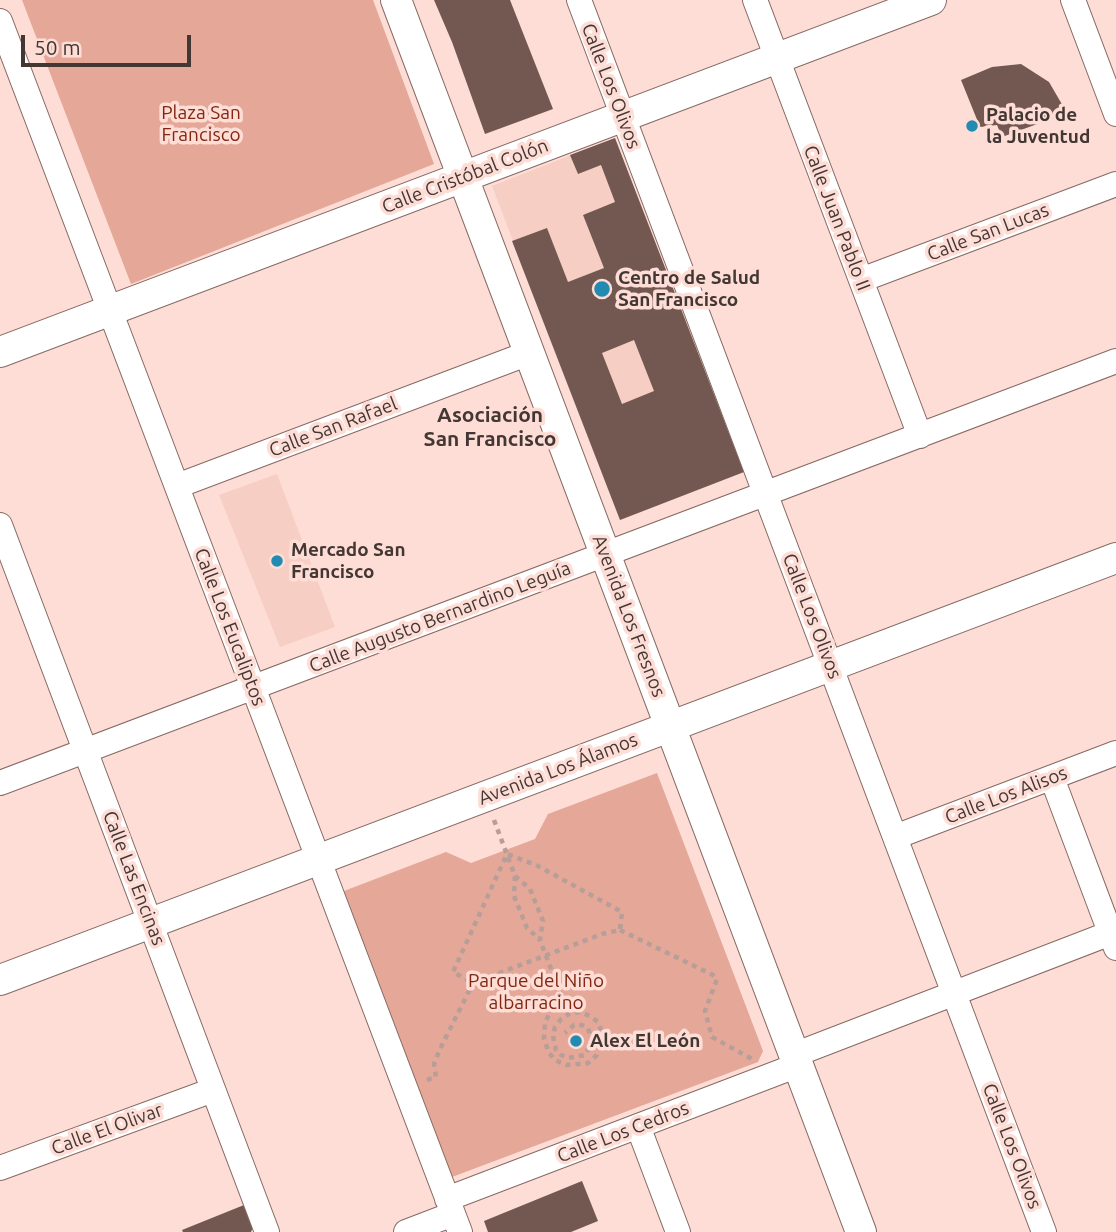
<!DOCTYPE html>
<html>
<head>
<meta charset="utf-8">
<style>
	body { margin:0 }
	#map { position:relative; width:1116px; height:1232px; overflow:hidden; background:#fdddd5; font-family:Ubuntu,sans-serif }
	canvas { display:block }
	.scale { position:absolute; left:21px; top:35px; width:170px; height:32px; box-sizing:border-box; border:4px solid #433734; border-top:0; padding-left:9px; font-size:21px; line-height:24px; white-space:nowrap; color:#433734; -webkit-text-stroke:5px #fdddd5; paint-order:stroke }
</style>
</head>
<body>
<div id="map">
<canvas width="1116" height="1232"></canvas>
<div class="scale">50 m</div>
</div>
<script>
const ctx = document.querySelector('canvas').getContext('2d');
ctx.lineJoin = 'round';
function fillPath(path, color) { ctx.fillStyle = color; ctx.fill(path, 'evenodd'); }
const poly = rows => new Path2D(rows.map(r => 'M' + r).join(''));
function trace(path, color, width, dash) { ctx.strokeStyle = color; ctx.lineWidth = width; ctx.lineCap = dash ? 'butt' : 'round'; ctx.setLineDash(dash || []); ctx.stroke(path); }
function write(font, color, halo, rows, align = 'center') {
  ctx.font = font + ' Ubuntu,sans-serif'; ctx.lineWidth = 7; ctx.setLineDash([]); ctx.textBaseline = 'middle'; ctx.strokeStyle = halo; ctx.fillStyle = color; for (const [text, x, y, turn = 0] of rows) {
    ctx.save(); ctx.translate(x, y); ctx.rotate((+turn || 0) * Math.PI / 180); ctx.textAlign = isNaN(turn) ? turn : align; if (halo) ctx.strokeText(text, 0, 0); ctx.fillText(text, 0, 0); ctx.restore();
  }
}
const built = poly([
	[615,138,744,472,620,520,492,186],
	[277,474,335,627,280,647,219,495]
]);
const green = poly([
	[22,0,373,0,434,164,131,284],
	[657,773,763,1051,758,1062,452,1177,445,1174,344,891,446,852,471,863,535,839,548,814]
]);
const building = poly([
	[434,0,510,0,553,109,485,134,452,42],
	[1021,64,1049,82,1067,113,1002,137,997,125,980,127,961,80,992,67],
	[615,138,744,472,620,520,512,241,547,228,568,282,604,268,583,215,615,202,601,165,578,174,570,155],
	[634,340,654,391,622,404,602,353],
	[582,1181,598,1221,571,1232,488,1232,484,1221],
	[244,1205,253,1227,251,1232,183,1232,182,1230]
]);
const path = poly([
	[494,820,515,876,514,896,527,928,539,939],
	[515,876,530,889,543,921,540,940,563,1000,553,1006,545,1023,544,1039,549,1053,555,1060,566,1065,588,1063,597,1055,602,1043,602,1033,598,1022,590,1016,580,1012,569,1014,561,1019,555,1027,553,1036,556,1050,561,1055,568,1058,585,1055,592,1042,588,1028,582,1025,574,1025,565,1033],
	[620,930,713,975,717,979,705,1011,712,1037,752,1059],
	[427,1080,436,1077,434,1064,440,1049,473,983,602,934,620,930,622,912,538,866,507,854,453,972,473,983]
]);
const minor = poly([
	[579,0,1044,1232],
	[755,0,920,436],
	[1073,0,1116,114],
	[0,21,460,1232],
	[861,280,1116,184],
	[177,486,529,353],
	[0,525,267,1232],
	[1052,778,1116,948],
	[0,783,1116,361],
	[895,837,1116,753],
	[794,1055,1116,931],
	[638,1126,678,1232],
	[0,1168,213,1090],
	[447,1199,798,1065],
	[406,1232,453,1214]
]);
const tertiary = poly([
	[396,0,861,1232],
	[0,352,931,0],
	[0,980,1116,558]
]);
const markers = [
	[972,126,7,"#218bb2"],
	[602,289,9,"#218bb2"],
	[277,561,7,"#218bb2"],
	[576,1041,7,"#218bb2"]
];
const streetNames = [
	["Calle Los Olivos",611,86,69],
	["Calle Cristóbal Colón",465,176,-21],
	["Calle Juan Pablo II",837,218,69],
	["Calle San Lucas",988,232,-21],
	["Calle San Rafael",333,427,-21],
	["Avenida Los Fresnos",629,616,69],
	["Calle Los Olivos",812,616,69],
	["Calle Augusto Bernardino Leguía",440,617,-21],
	["Calle Los Eucaliptos",230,627,69],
	["Avenida Los Álamos",558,769,-21],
	["Calle Los Alisos",1006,795,-21],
	["Calle Las Encinas",134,878,69],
	["Calle El Olivar",107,1129,-20],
	["Calle Los Cedros",623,1132,-21],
	["Calle Los Olivos",1012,1146,69]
];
const parkNames = [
	["Plaza San",201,113],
	["Francisco",201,135],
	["Parque del Niño",536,981],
	["albarracino",536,1003]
];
const poiNames = [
	["Palacio de",986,115],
	["la Juventud",986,137],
	["Centro de Salud",618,278],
	["San Francisco",618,300],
	["Mercado San",291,550],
	["Francisco",291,572],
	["Alex El León",590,1041]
];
const neighbourhoodNames = [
	["Asociación",490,415],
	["San Francisco",490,439]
];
fillPath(built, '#f6cec4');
fillPath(green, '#e4a798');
fillPath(building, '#735851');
trace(minor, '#866a63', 26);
trace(tertiary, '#866a63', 32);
trace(path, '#b79e98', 4.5, [5, 5]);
trace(minor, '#fff', 24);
trace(tertiary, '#fff', 30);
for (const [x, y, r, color] of markers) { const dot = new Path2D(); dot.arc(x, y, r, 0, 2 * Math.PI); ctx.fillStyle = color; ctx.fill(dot); trace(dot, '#fdddd5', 2.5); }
write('19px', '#433734', '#fdddd5', streetNames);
write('19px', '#812711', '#fdddd5', parkNames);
write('bold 19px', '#433734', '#fdddd5', poiNames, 'left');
write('bold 21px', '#433734', '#fdddd5', neighbourhoodNames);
</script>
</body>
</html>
